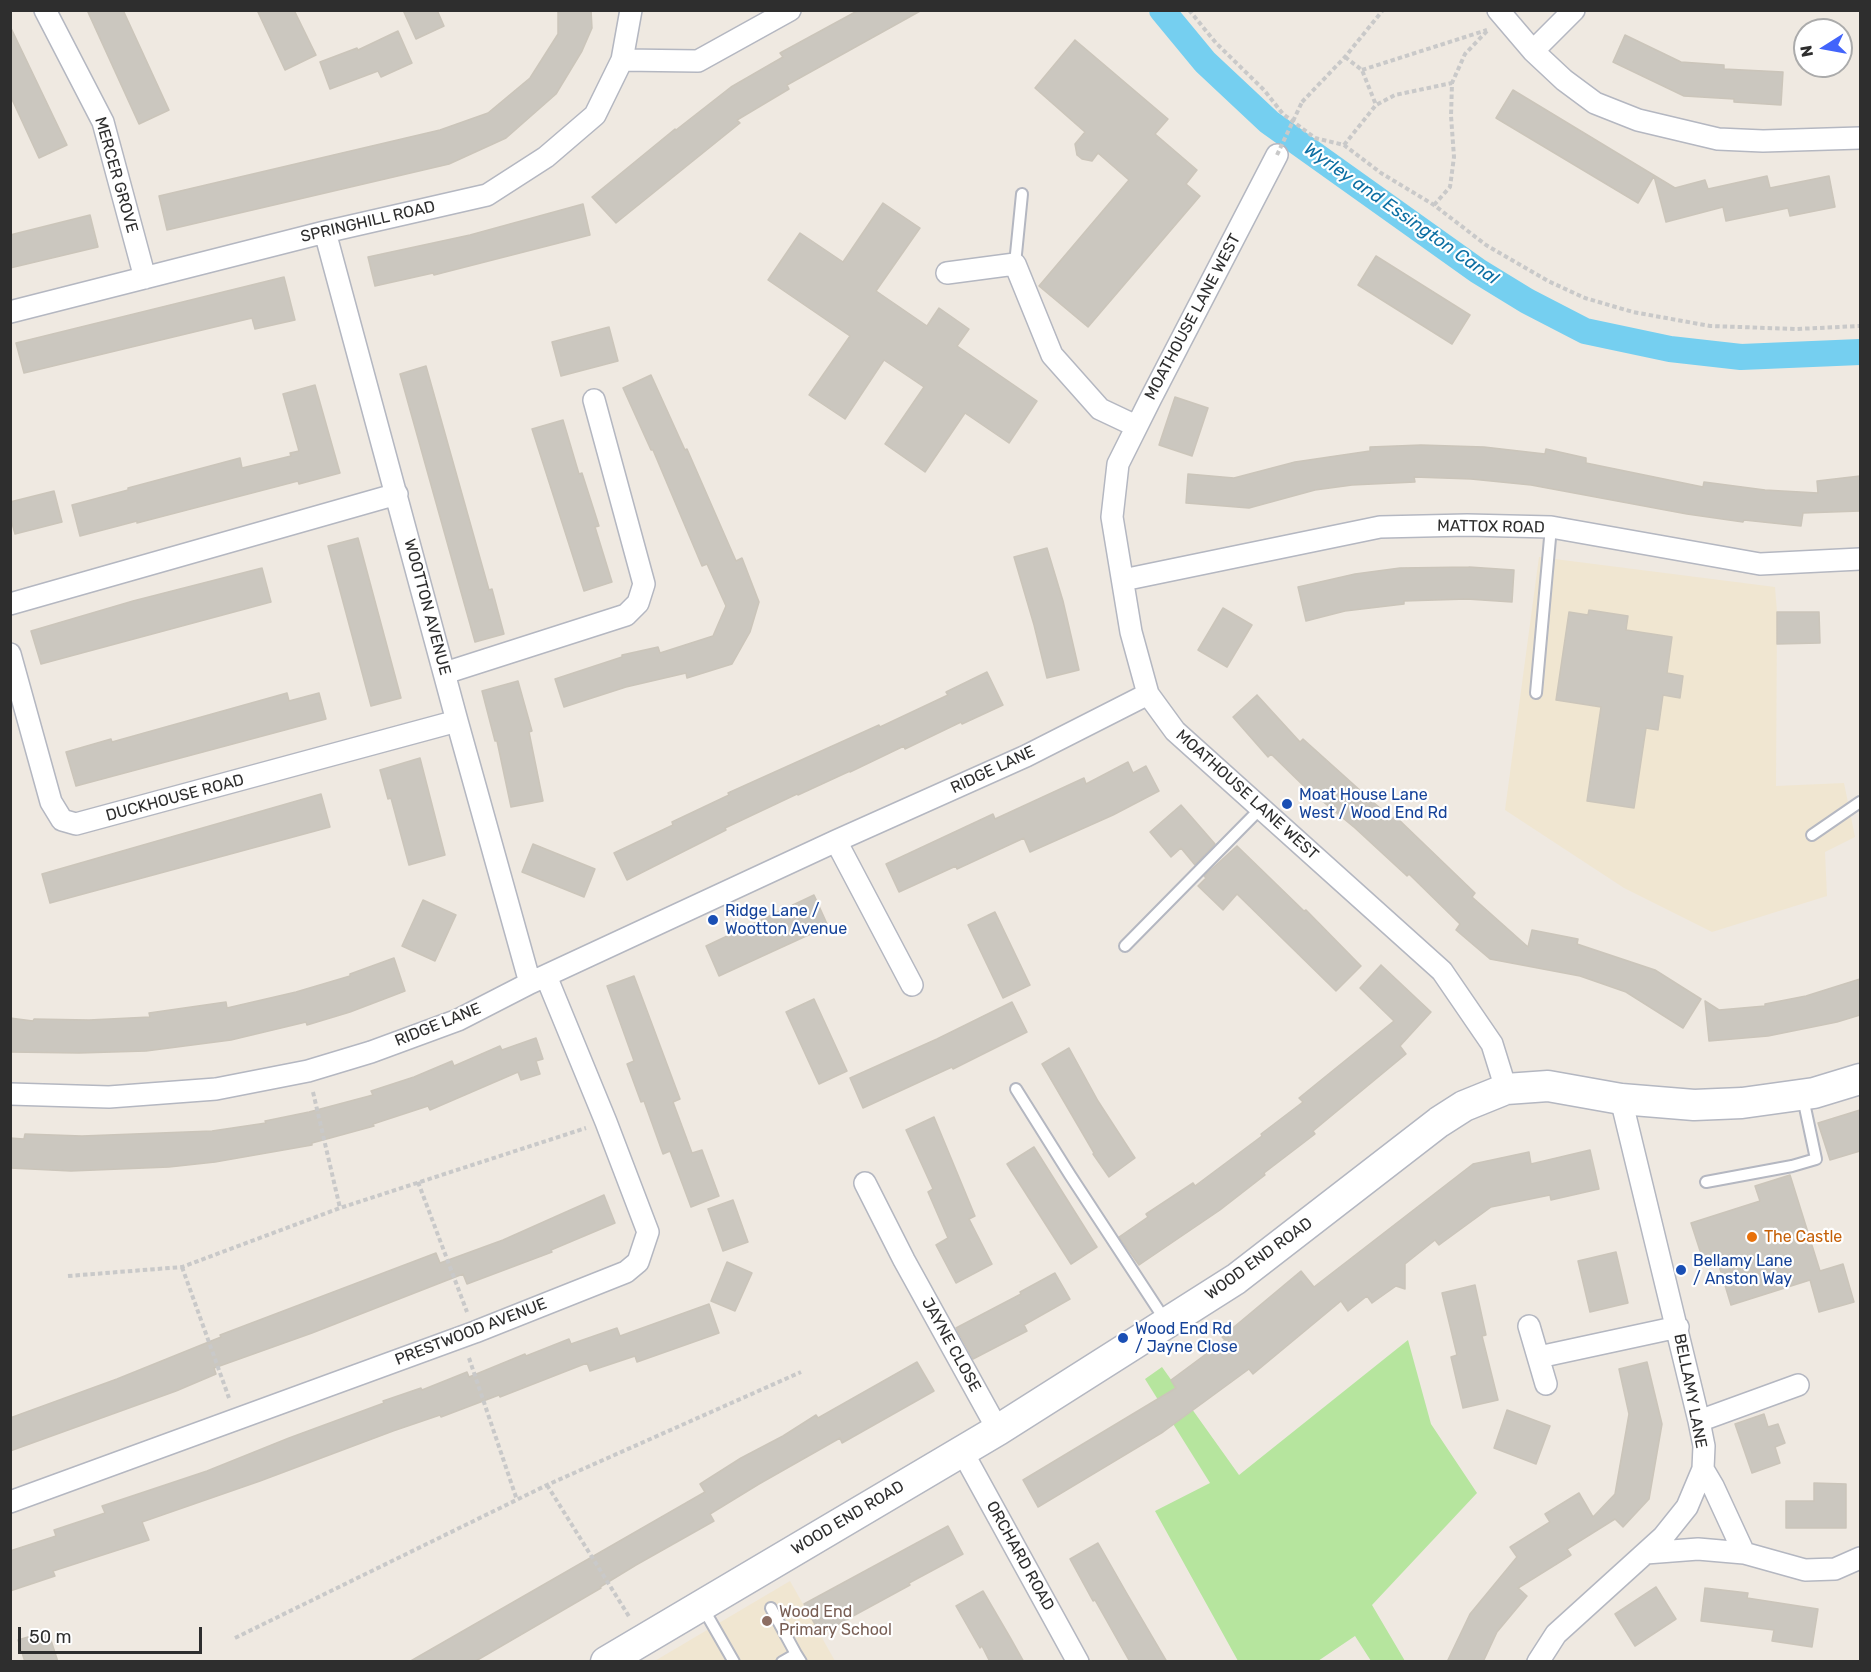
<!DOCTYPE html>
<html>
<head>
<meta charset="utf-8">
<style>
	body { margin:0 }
	#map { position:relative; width:1871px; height:1672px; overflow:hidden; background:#efe9e1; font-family:Rubik,sans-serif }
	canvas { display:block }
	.frame { position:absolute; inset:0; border:12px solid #2e2e2e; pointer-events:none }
	.north { position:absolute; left:1793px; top:18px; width:60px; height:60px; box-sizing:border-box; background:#fff; border:2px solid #ababab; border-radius:50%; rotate:259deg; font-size:16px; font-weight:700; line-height:24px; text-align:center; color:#2e2e2e }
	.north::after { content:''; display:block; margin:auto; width:21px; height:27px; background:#4264fb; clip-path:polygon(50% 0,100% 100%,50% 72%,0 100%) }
	.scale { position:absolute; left:18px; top:1627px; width:184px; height:27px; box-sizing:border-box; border:3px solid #2e2e2e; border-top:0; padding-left:8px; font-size:18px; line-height:21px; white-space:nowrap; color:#2e2e2e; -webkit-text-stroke:4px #fff; paint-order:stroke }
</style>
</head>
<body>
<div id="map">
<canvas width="1871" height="1672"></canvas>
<div class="frame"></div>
<div class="north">N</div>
<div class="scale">50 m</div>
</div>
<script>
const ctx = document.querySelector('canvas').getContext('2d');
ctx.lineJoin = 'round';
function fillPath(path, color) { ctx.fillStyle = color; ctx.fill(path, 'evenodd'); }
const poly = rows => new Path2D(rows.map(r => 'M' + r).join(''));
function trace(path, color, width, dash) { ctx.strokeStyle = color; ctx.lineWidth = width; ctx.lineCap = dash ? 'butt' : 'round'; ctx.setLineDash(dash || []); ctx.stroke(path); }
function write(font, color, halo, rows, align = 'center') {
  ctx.font = font + ' Rubik,sans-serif'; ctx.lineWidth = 4.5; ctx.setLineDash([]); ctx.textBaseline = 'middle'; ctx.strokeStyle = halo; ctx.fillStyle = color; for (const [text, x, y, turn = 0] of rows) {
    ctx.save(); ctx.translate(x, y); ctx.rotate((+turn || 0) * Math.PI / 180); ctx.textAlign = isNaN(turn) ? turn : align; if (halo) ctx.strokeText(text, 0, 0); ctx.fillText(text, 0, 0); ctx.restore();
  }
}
const education = poly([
	[1539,557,1775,587,1777,612,1776,786,1844,783,1855,837,1825,852,1827,896,1712,932,1624,888,1505,810],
	[790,1581,835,1661,653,1662]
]);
const green = poly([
	[1408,1340,1431,1424,1477,1493,1372,1605,1405,1661,1371,1661,1355,1636,1318,1661,1238,1661,1155,1511,1210,1483,1145,1379,1162,1367,1239,1475]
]);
const canal = poly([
	[1162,10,1205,62,1269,122,1478,271,1527,301,1585,331,1670,349,1741,357,1860,352]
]);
const building = poly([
	[87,10,123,10,169,110,139,124,87,10],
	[257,10,294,10,316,55,285,70,257,10],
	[403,10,437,10,444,26,416,39,403,10],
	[558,10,591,10,592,28,582,51,556,94,506,138,449,164,167,230,159,196,440,130,488,113,530,78,558,34,558,10],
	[859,10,922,10,787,85,789,89,737,120,740,123,616,223,592,197,675,129,676,130,731,87,783,57,780,53,859,10],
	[10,26,67,145,39,158,10,95,10,26],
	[398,31,412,63,381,77,378,71,330,89,320,62,357,48,358,50,398,31],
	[1625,35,1681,62,1724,65,1724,69,1783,72,1781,105,1734,102,1734,99,1684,96,1613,62,1625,35],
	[1075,40,1168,119,1155,134,1197,170,1186,184,1200,196,1088,327,1039,286,1129,180,1098,153,1092,161,1082,159,1077,155,1075,144,1085,132,1035,88,1075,40],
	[1513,90,1675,188,1705,180,1708,189,1767,176,1770,188,1829,176,1835,207,1790,216,1788,208,1726,221,1723,207,1666,222,1654,176,1638,203,1496,118,1513,90],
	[883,203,920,228,876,291,927,326,939,308,969,329,957,346,1037,401,1009,443,965,413,925,472,885,444,924,387,884,360,845,419,809,395,850,336,768,280,800,233,843,262,883,203],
	[583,204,590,235,434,275,433,273,375,286,368,257,470,235,583,204],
	[90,215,98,247,10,268,10,235,90,215],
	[1376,256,1470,315,1452,344,1358,285,1376,256],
	[284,277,295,320,255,329,252,318,24,373,16,343,284,277],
	[609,327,618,361,561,376,552,342,609,327],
	[426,366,489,590,492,589,504,634,475,642,400,374,426,366],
	[651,375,685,450,687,449,736,561,742,558,759,602,750,632,732,664,687,678,686,673,626,687,564,707,555,679,622,657,622,655,658,647,660,653,713,636,726,606,707,564,702,566,653,450,651,450,623,388,651,375],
	[315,385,340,473,299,484,298,481,137,523,137,521,80,536,72,505,128,490,128,488,240,458,242,468,291,456,290,453,299,451,283,394,315,385],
	[1175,397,1208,408,1192,456,1159,445,1175,397],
	[563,420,579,474,582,473,599,526,595,527,612,582,584,591,532,429,563,420],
	[1421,445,1484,447,1545,454,1546,449,1586,458,1586,463,1703,487,1704,482,1765,490,1818,493,1817,481,1860,476,1860,511,1803,513,1801,526,1744,520,1743,522,1687,514,1531,485,1471,479,1414,477,1415,482,1352,485,1315,490,1249,508,1186,503,1188,474,1234,478,1295,462,1370,451,1370,447,1421,445],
	[54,491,62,522,15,534,10,516,10,502,54,491],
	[358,538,401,698,371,706,328,546,358,538],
	[1047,548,1063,601,1079,670,1047,678,1034,625,1014,557,1047,548],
	[1469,567,1514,570,1512,602,1467,599,1404,601,1404,604,1345,611,1306,621,1298,587,1355,574,1400,568,1469,567],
	[262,568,271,602,41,664,31,631,133,601,262,568],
	[1223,608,1252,625,1227,667,1198,650,1223,608],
	[1589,610,1628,616,1626,630,1672,637,1667,673,1683,676,1680,698,1663,695,1658,730,1646,728,1634,808,1587,801,1601,707,1556,700,1569,612,1588,615,1589,610],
	[1777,612,1819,612,1820,643,1777,644,1777,612],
	[987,672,1003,705,962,724,961,722,905,749,904,746,850,772,850,771,798,795,797,794,725,828,726,830,627,880,614,853,673,825,672,822,729,795,728,793,879,725,880,727,948,695,946,692,987,672],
	[518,681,532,731,529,732,543,801,511,807,497,741,495,741,482,691,518,681],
	[287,693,289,701,319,693,326,719,76,786,66,752,111,739,112,742,287,693],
	[1257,695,1300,742,1303,739,1392,819,1395,816,1475,893,1472,897,1528,947,1532,930,1578,939,1577,944,1655,970,1701,999,1683,1028,1626,992,1580,976,1490,959,1456,930,1460,924,1409,874,1407,876,1355,828,1315,795,1314,796,1271,754,1268,757,1233,717,1257,695],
	[420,758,445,855,409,865,391,798,388,799,380,770,420,758],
	[1128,762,1133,773,1146,766,1159,791,1113,815,1030,852,1024,838,957,869,956,866,899,892,886,864,993,814,995,819,1084,778,1086,784,1128,762],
	[321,794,330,827,50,903,42,874,321,794],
	[1181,805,1215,844,1195,865,1181,848,1171,857,1150,832,1181,805],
	[533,844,595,869,584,897,522,872,533,844],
	[1237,846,1304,911,1306,910,1361,966,1336,991,1237,894,1223,910,1198,886,1206,878,1204,876,1237,846],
	[814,895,828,926,719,976,706,946,814,895],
	[423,900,456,915,435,961,402,946,423,900],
	[995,912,1030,985,1003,998,968,925,995,912],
	[394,958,405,991,350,1012,307,1025,306,1022,231,1040,146,1051,79,1053,10,1052,10,1018,33,1021,34,1019,89,1020,150,1017,149,1013,226,1002,227,1008,296,992,350,976,350,974,394,958],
	[1381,965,1431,1012,1400,1046,1406,1054,1313,1131,1315,1134,1264,1173,1265,1175,1220,1210,1139,1265,1119,1237,1148,1217,1146,1214,1193,1183,1195,1186,1262,1136,1261,1134,1303,1102,1299,1098,1394,1021,1360,988,1381,965],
	[634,976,680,1099,673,1102,692,1153,702,1150,719,1196,691,1207,670,1151,663,1154,644,1101,641,1102,627,1064,634,1061,607,986,634,976],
	[1860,979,1860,1015,1837,1022,1768,1036,1709,1041,1705,1001,1719,1010,1765,1006,1765,1004,1806,996,1860,979],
	[814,999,847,1071,819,1084,786,1012,814,999],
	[1012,1002,1027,1032,953,1069,952,1067,863,1108,850,1078,937,1039,1012,1002],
	[536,1038,543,1059,536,1061,540,1074,521,1080,518,1072,430,1110,428,1106,373,1124,374,1126,312,1143,312,1145,215,1162,169,1167,71,1171,10,1168,10,1138,24,1139,25,1134,82,1136,212,1131,266,1123,265,1121,309,1112,373,1095,371,1091,414,1077,452,1061,454,1066,500,1046,502,1050,536,1038],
	[1069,1048,1098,1101,1135,1158,1109,1177,1093,1154,1094,1153,1042,1064,1069,1048],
	[1860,1110,1860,1151,1830,1160,1818,1123,1860,1110],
	[934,1117,975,1216,969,1219,992,1264,956,1283,936,1245,948,1238,928,1192,933,1189,906,1130,934,1117],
	[1034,1147,1097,1247,1071,1264,1007,1164,1034,1147],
	[1590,1150,1599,1189,1551,1200,1550,1195,1491,1207,1439,1245,1435,1240,1405,1264,1405,1289,1396,1286,1372,1303,1367,1296,1348,1311,1341,1301,1253,1374,1249,1369,1163,1432,1038,1507,1023,1480,1176,1388,1171,1380,1225,1340,1222,1337,1301,1271,1314,1287,1473,1164,1529,1152,1531,1164,1590,1150],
	[1790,1175,1820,1271,1843,1264,1854,1302,1819,1312,1810,1280,1731,1305,1717,1259,1704,1263,1691,1223,1760,1201,1755,1186,1790,1175],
	[604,1195,615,1223,551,1250,552,1252,467,1284,463,1274,312,1333,214,1368,216,1374,176,1391,10,1451,10,1418,117,1379,221,1337,220,1335,436,1253,440,1263,503,1240,604,1195],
	[733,1200,748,1242,723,1251,708,1209,733,1200],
	[1616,1252,1628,1303,1590,1312,1578,1261,1616,1252],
	[727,1262,752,1273,735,1311,711,1301,727,1262],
	[1055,1273,1070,1299,1024,1325,1027,1331,973,1359,956,1328,1021,1294,1020,1292,1055,1273],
	[1475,1285,1486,1335,1482,1336,1498,1400,1463,1408,1451,1357,1457,1355,1442,1293,1475,1285],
	[709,1304,719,1333,637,1362,635,1356,590,1371,587,1363,500,1397,499,1395,441,1417,440,1415,393,1431,260,1481,142,1522,149,1540,53,1571,55,1576,10,1591,10,1551,56,1536,54,1530,105,1513,102,1506,207,1471,289,1438,384,1403,383,1401,421,1388,422,1390,467,1372,469,1377,525,1354,526,1356,569,1339,571,1344,617,1328,620,1336,709,1304],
	[917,1362,934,1391,842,1443,840,1438,759,1484,710,1514,714,1521,636,1565,600,1587,601,1588,474,1662,409,1662,705,1492,700,1484,741,1458,783,1436,816,1415,818,1418,917,1362],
	[1647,1362,1662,1424,1649,1499,1623,1527,1615,1519,1567,1549,1571,1555,1518,1588,1527,1596,1497,1632,1483,1662,1447,1662,1470,1614,1517,1557,1510,1547,1550,1522,1545,1514,1579,1493,1593,1517,1615,1494,1629,1414,1619,1369,1647,1362],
	[1507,1410,1550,1426,1536,1464,1494,1448,1507,1410],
	[1764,1414,1768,1427,1778,1424,1785,1443,1775,1447,1780,1463,1752,1473,1735,1424,1764,1414],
	[1814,1483,1846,1484,1846,1528,1786,1528,1786,1501,1814,1501,1814,1483],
	[948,1526,963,1554,909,1583,910,1585,820,1634,804,1604,948,1526],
	[1098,1543,1126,1592,1167,1662,1130,1662,1095,1600,1093,1601,1070,1559,1098,1543],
	[1656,1587,1676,1619,1635,1646,1615,1614,1656,1587],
	[1705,1588,1748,1593,1747,1598,1818,1609,1812,1647,1772,1641,1774,1630,1701,1621,1705,1588],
	[983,1591,1011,1639,1024,1662,990,1662,982,1646,980,1648,956,1606,983,1591],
	[48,1631,58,1662,25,1662,18,1640,48,1631]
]);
const path = poly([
	[1189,10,1216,43,1264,90,1283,114,1315,138,1344,145,1381,173,1434,205,1486,245,1548,281,1585,298,1633,312,1710,326,1797,329,1860,326],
	[1345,57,1362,70,1376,105],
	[1362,70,1487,30],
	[1302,102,1345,57,1383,10],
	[1344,145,1376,105,1395,95,1452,83],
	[1434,205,1450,187,1454,157,1451,116,1452,83,1465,54,1487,31],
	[313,1092,340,1208],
	[418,1182,467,1312],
	[182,1267,229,1398],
	[68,1276,182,1267,340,1208,586,1128],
	[469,1358,517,1500],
	[547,1485,630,1618],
	[235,1638,547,1485,801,1372]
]);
const lane = poly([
	[1015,264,1022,194],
	[1536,693,1551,527],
	[1812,835,1860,802],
	[1125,946,1261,808],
	[1016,1089,1070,1175,1165,1320],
	[1706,1182,1792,1166,1816,1159,1803,1098],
	[703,1608,734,1662],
	[771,1608,796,1654],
	[782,1662,796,1654,801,1662]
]);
const street = poly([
	[45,10,103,122,145,278],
	[1498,10,1533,51,1564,80,1595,103,1638,120,1718,139,1763,141,1860,138],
	[1533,51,1574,10],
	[622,60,698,61,790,10],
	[1277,155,1151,398,1118,464,1112,517,1131,632,1148,694,1175,731,1442,971,1492,1044,1506,1089],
	[325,232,457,721,530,983],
	[947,273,1015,264,1052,355,1100,409,1136,426],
	[10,312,325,232,487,195,546,157,595,115,622,60,631,10],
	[1123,580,1380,527,1467,525,1551,527,1760,564,1860,559],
	[10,604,397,494],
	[10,654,51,802,62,820,76,824,457,721],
	[445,673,626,615,638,603,644,584,594,400],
	[836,841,912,985],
	[10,1094,109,1097,216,1089,308,1071,371,1052,458,1020,530,983,836,841,1026,756,1148,694],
	[865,1183,904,1260,998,1430],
	[1529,1326,1546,1384],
	[1539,1357,1678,1327],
	[1699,1421,1798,1385],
	[962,1451,1078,1662],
	[10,1502,475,1332,626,1272,638,1262,648,1232,606,1122,546,976],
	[1646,1553,1698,1549,1744,1553,1713,1486,1703,1469],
	[1744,1553,1805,1570,1835,1569,1860,1558],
	[1538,1662,1556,1634,1663,1537,1687,1507,1703,1469,1704,1446,1699,1421,1621,1099]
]);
const secondary = poly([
	[606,1662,998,1430,1236,1279,1439,1122,1464,1106,1506,1089,1548,1086,1621,1099,1694,1105,1742,1103,1814,1093,1860,1079]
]);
const pathBridge = poly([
	[1277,155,1302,102]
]);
const markers = [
	[1287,804,6,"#1a4fb4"],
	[713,920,6,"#1a4fb4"],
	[1752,1237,6,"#e8710a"],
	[1681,1270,6,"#1a4fb4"],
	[1123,1338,6,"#1a4fb4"],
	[767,1621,6,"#8d6e63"]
];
const streetNames = [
	["MERCER GROVE",116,175,74],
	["SPRINGHILL ROAD",368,222,-13],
	["MOATHOUSE LANE WEST",1193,317,-62],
	["MATTOX ROAD",1491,527,1],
	["WOOTTON AVENUE",427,607,75],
	["RIDGE LANE",993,770,-25],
	["MOATHOUSE LANE WEST",1247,795,42],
	["DUCKHOUSE ROAD",175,798,-15],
	["RIDGE LANE",438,1025,-22],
	["WOOD END ROAD",1259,1259,-36],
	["PRESTWOOD AVENUE",471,1332,-21],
	["JAYNE CLOSE",951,1345,61],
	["BELLAMY LANE",1690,1391,79],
	["WOOD END ROAD",848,1518,-31],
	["ORCHARD ROAD",1020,1556,61]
];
const transitNames = [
	["Moat House Lane",1299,795],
	["West / Wood End Rd",1299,813],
	["Ridge Lane /",725,911],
	["Wootton Avenue",725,929],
	["Bellamy Lane",1693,1261],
	["/ Anston Way",1693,1279],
	["Wood End Rd",1135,1329],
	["/ Jayne Close",1135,1347]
];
const foodNames = [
	["The Castle",1764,1237]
];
const educationNames = [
	["Wood End",779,1612],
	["Primary School",779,1630]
];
const waterNames = [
	["Wyrley and Essington Canal",1401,214,35]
];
fillPath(education, '#f0e6d1');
fillPath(green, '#b6e59e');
trace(canal, '#75cff0', 26);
fillPath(building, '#cbc7bf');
trace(building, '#cbc5ba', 1.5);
trace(lane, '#b4b7c1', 14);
trace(street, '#b4b7c1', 24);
trace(secondary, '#b4b7c1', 33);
trace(path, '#c9c9c9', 4, [4.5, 3]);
trace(lane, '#fff', 10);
trace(street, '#fff', 21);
trace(secondary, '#fff', 30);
trace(pathBridge, '#c9c9c9', 4, [4.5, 3]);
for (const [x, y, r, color] of markers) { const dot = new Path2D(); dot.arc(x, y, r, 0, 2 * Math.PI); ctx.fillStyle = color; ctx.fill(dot); trace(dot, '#fff', 2); }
write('16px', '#2e2e2e', '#fff', streetNames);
write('16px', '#164399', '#fff', transitNames, 'left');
write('16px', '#c56008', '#fff', foodNames, 'left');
write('16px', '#785e54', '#fff', educationNames, 'left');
write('italic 18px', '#0d6fa3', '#fff', waterNames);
</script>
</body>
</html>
